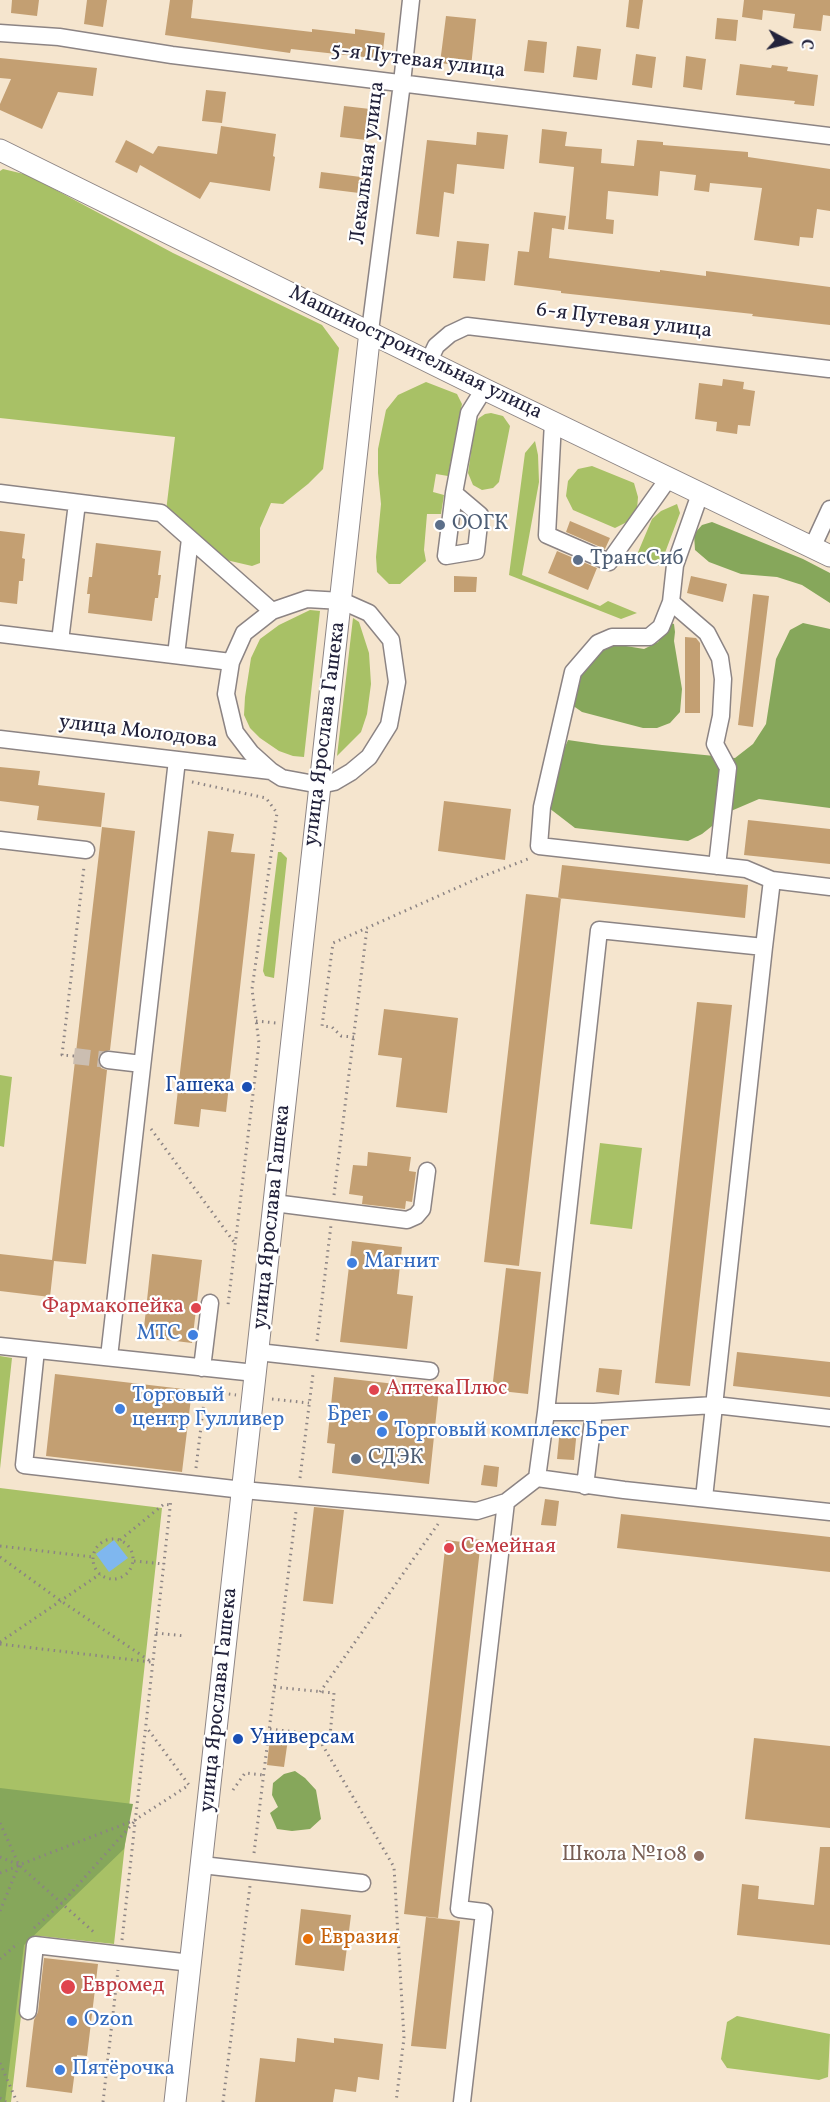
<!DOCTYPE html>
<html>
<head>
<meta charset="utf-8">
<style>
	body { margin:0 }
	#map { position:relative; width:830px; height:2102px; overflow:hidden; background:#f5e5ce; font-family:Vollkorn,serif }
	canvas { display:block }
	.north { position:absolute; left:758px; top:12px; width:60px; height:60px; -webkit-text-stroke:4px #fff; paint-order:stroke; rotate:97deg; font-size:16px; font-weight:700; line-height:24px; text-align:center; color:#22223b }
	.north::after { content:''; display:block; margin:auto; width:21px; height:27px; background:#22223b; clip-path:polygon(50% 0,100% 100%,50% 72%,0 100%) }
</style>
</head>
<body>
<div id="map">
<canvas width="830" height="2102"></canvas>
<div class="north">С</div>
</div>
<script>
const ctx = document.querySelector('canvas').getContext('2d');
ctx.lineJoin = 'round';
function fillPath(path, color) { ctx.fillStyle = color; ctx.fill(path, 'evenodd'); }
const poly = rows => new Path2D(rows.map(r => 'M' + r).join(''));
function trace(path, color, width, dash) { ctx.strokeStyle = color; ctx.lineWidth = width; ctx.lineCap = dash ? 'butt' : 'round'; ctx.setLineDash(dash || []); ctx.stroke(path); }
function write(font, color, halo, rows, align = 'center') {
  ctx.font = font + ' Vollkorn,serif'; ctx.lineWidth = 4.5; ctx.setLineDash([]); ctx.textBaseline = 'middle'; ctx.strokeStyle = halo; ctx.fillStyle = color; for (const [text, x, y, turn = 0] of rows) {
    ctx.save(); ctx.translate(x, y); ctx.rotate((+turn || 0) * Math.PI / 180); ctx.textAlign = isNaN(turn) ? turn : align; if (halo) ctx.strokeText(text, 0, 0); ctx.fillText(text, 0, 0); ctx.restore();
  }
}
const green = poly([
	[3,169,28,175,173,253,322,325,339,348,323,469,308,484,283,504,271,503,260,528,260,563,252,566,222,559,166,511,175,437,0,418,0,171],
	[426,382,457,394,462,404,448,476,436,474,433,492,444,495,441,514,427,514,424,550,426,561,400,584,389,584,377,572,376,557,381,504,378,473,378,449,386,410,398,395],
	[491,413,503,416,510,426,499,482,493,488,482,490,473,485,468,473,475,424,479,418,485,414],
	[535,441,538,455,539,482,522,575,600,606,608,601,637,613,621,619,509,575,525,453],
	[592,466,634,483,638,497,637,510,627,522,615,528,573,510,566,496,568,481,578,469],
	[677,504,680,513,660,566,636,557,652,519,661,511],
	[310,610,320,611,304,757,293,756,279,751,260,738,250,728,244,715,245,697,251,658,260,639,279,625],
	[353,618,359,622,369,653,371,684,367,714,361,732,337,756],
	[278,852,281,852,287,858,274,978,265,976,263,971],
	[0,1075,12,1077,4,1147,0,1146],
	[600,1143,642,1148,632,1229,590,1224],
	[0,1356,12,1358,0,1469],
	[0,1488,162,1508,114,1944,40,1936,29,1947,11,2102,0,2102],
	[737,2016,830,2034,828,2077,819,2080,727,2068,721,2059,727,2022]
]);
const forest = poly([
	[712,522,803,559,830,573,830,603,802,585,777,577,741,574,709,562,695,550,694,534,702,525],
	[670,623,674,624,675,632,674,641,682,689,680,712,670,723,657,728,643,728,582,712,572,705,578,678,589,659,607,646,620,645,644,649,658,642],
	[803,623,830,629,830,808,759,799,731,811,702,834,688,841,575,828,549,808,557,766,568,740,602,745,735,758,753,744,766,724,776,659,790,630],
	[295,1771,305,1778,316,1790,321,1819,310,1829,292,1831,277,1829,270,1813,278,1807,272,1795,273,1783,284,1774],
	[0,1788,133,1804,124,1849,24,1945,5,2102,0,2102]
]);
const water = poly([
	[114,1540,128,1558,109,1572,96,1554]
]);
const building = poly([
	[12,0,39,0,37,16,11,13],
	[87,0,107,0,103,27,84,24],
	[170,0,193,0,191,18,312,32,312,29,355,34,355,29,385,33,382,59,291,49,290,53,165,35],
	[629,0,643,0,639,29,626,27],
	[744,0,830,0,830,16,823,15,821,31,793,28,795,14,763,10,762,20,742,17],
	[446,16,476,19,471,67,440,63],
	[717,18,738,20,736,41,715,39],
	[528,40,547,42,544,73,524,71],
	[577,46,601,49,597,80,573,77],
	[636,54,656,57,652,88,632,85],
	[686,56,706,59,702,90,683,87],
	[0,58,97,68,93,96,58,92,42,129,0,110,0,104,11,79,0,78],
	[740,64,771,68,772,65,788,67,787,71,818,75,814,106,794,104,795,101,736,95],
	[206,90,226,92,222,123,202,121],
	[344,106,370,109,366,140,340,137],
	[221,126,276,134,273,156,275,157,270,191,210,182,200,199,140,165,137,173,115,162,126,140,153,154,158,146,217,154],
	[542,129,567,132,565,146,602,149,601,163,634,166,637,140,663,142,663,145,748,152,748,157,830,169,830,211,817,209,813,238,800,237,799,246,754,240,762,188,710,183,709,192,694,190,696,175,660,171,658,196,608,191,606,219,614,220,613,234,568,229,574,167,539,163],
	[477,132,508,135,504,169,457,164,454,194,444,192,439,237,416,234,427,140,476,145],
	[321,172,369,178,367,194,319,188],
	[534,212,566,216,564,230,552,228,549,258,660,272,660,270,706,276,706,271,830,287,830,325,752,316,753,314,561,293,561,291,514,285,518,251,529,252],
	[457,241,489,244,485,281,453,278],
	[723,379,744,382,743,389,755,391,750,426,738,425,737,434,716,431,717,422,695,419,699,383,722,386],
	[570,521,610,538,605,549,566,532],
	[0,531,25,534,22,558,25,559,23,581,19,581,17,604,0,602],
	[96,543,161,551,158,575,161,575,158,598,155,598,152,621,88,613,90,594,87,594,89,577,92,577],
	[557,551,597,568,588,590,548,573],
	[454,576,477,577,476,592,454,592],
	[691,576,727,584,723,602,687,593],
	[753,594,769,596,753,727,738,725],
	[685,637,696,638,700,643,700,713,685,713],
	[0,767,40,771,38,785,105,793,101,827,37,820,39,806,0,801],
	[444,801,511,809,505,860,438,851],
	[748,820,830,829,830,864,744,855],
	[102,827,135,831,110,1050,100,1053,98,1059,101,1068,107,1070,86,1264,54,1261,50,1297,0,1291,0,1254,52,1260],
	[208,831,234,834,231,852,255,854,226,1112,201,1109,199,1127,174,1124],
	[562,865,748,885,745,918,558,898],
	[526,894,561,898,519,1266,484,1262],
	[697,1002,732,1005,690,1386,655,1383],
	[384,1009,458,1018,447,1113,396,1107,402,1058,378,1055],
	[368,1152,411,1157,409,1171,416,1172,412,1202,406,1201,405,1209,362,1204,363,1196,349,1194,353,1165,367,1166],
	[352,1241,402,1247,397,1294,413,1296,407,1349,340,1342],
	[152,1254,202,1260,192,1343,143,1337],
	[506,1268,541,1272,528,1394,492,1390],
	[737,1352,830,1362,830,1397,733,1386],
	[599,1368,622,1370,619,1395,596,1392],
	[55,1374,192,1390,182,1472,46,1456],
	[334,1377,439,1389,429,1484,332,1473,335,1444,327,1443],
	[560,1428,577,1429,574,1460,557,1459],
	[484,1465,499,1467,497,1487,481,1485],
	[545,1499,559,1501,556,1526,541,1525],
	[314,1507,344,1510,333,1604,303,1601],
	[621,1514,830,1537,830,1572,617,1548],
	[462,1538,481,1540,438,1918,404,1914,446,1540,462,1542],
	[270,1737,288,1739,284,1767,267,1765],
	[754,1738,830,1746,830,1828,745,1819],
	[820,1847,830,1847,830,1945,737,1935,742,1884,759,1886,758,1899,814,1905],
	[301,1909,351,1915,344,1971,295,1965],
	[426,1917,460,1921,446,2049,411,2046],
	[44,1958,98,1964,87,2056,77,2055,72,2093,26,2087,34,2020,38,2012],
	[297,2038,334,2043,334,2038,383,2044,379,2080,358,2077,356,2092,335,2089,333,2102,255,2102,260,2058,295,2062]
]);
const minorTunnel = poly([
	[74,1056,108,1060]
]);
const path = poly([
	[192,782,266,798,277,813,252,989,259,1043,228,1305],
	[256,1021,276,1023],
	[354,1037,341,1036,332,1027,322,1026,333,943,481,877,528,859],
	[74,1056,62,1055,84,867],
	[151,1129,234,1242],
	[334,1195,367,928],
	[317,1341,331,1225],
	[205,1391,236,1395],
	[272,1399,309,1403],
	[196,1468,206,1385],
	[300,1478,313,1374],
	'93 1559a20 20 0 1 1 40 0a20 20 0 1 1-40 0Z',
	[120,1540,164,1504,171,1505],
	[0,1546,93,1557],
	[0,1557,61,1601,153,1663],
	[134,1561,164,1564],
	[156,1633,185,1636],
	[0,1642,100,1574],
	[0,1644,151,1662],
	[320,1692,438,1524],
	[270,1729,330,1736,334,1693,274,1687],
	[316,1734,394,1867,404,2038,396,2102],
	[233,1790,245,1773,263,1775],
	[0,1823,19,1865,96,1934],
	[254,1853,296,1511],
	[0,1857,19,1865,135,1820,189,1785,147,1728],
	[0,1873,18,1866],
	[0,1911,19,1865],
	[34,1928,62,1903,134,1822],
	[122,1940,171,1499],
	[0,1959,18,1943],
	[0,2063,17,2102],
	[0,2098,6,2102],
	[103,2102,118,1970],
	[223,2102,250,1886]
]);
const minor = poly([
	[0,33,59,37,172,55,830,136],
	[370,331,402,83,411,0],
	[429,361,436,346,450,334,467,326,829,369],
	[553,422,547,535,609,562,668,479],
	[0,493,161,513,272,611],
	[454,493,480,515,476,551,446,556,454,493,469,413,484,389],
	[700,494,675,565,671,602,707,633,720,658,723,679,721,716,715,744,728,768,717,866],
	[812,548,830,509],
	[307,599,342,601,369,613,391,640,397,682,389,725,369,757,351,772,334,782,320,785,282,778,271,771,251,753,235,732,226,694,231,662,244,633,272,611,307,599],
	[671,602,661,627,649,637,612,637,598,643,573,672,542,807,539,846,746,869,772,880],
	[0,634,231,662],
	[60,641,77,503],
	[176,655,190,539],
	[0,739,271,771],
	[0,840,86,850],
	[108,1060,142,1064],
	[274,1203,407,1220,416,1216,422,1209,427,1171],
	[0,1346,255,1373],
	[36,1350,24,1465,243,1490,477,1511,506,1502,537,1478,624,1490,830,1512],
	[258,1352,430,1371],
	[109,1357,177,760],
	[202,1368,210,1303],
	[546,1412,594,1412],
	[537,1478,546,1412,599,930,764,947,772,880,830,887],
	[585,1486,594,1412,715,1405,830,1418],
	[704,1498,764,947],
	[202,1865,362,1883],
	[28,2011,35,1945,191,1963],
	[462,2102,484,1912,459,1909,506,1502]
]);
const major = poly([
	[0,150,484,389,830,556],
	[175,2102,370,331]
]);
const markers = [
	[440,525,6,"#5c6f8a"],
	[578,560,6,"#5c6f8a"],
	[247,1087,6,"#1a4fb4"],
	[352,1263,6,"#3f7fe0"],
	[196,1308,6,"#e0444e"],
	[193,1335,6,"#3f7fe0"],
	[374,1390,6,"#e0444e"],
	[120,1409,6,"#3f7fe0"],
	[383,1416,6,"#3f7fe0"],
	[382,1432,6,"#3f7fe0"],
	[356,1459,6,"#5c6f8a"],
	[449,1548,6,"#e0444e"],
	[238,1739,6,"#1a4fb4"],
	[699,1856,6,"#8d6e63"],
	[308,1939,6,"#e8710a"],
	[68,1987,8,"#e0444e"],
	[72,2021,6,"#3f7fe0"],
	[60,2070,6,"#3f7fe0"]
];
const streetNames = [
	["5-я Путевая улица",418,62,7],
	["Лекальная улица",369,163,-83],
	["6-я Путевая улица",624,322,7],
	["Машиностроительная улица",415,354,26],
	["улица Молодова",138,733,7],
	["улица Ярослава Гашека",326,734,-83],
	["улица Ярослава Гашека",273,1217,-84],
	["улица Ярослава Гашека",220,1700,-84]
];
const serviceNames = [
	["ООГК",452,525],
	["ТрансСиб",590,560],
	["СДЭК",368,1459]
];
const transitNames = [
	["Гашека",235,1087],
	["Универсам",250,1739,"left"]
];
const shopNames = [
	["Магнит",364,1263],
	["МТС",181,1335,"right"],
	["Торговый",132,1397],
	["центр Гулливер",132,1421],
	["Брег",371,1416,"right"],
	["Торговый комплекс Брег",394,1432],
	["Ozon",84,2021],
	["Пятёрочка",72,2070]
];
const healthNames = [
	["Фармакопейка",184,1308,"right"],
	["АптекаПлюс",386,1390],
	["Семейная",461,1548],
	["Евромед",82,1987]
];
const educationNames = [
	["Школа №108",687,1856]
];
const foodNames = [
	["Евразия",320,1939]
];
fillPath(green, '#a8c166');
fillPath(forest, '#86a75b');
fillPath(water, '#7fb7ef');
fillPath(building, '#c39f72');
trace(minorTunnel, '#cbbeb1', 16, [16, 8]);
trace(minor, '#8c8484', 19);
trace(major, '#8c8484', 23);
trace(path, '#8c8484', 3, [1.5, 4.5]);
trace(minor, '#fff', 16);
trace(major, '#fff', 21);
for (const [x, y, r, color] of markers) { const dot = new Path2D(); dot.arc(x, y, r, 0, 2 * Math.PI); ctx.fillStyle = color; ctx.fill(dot); trace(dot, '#fff', 2); }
write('21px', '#22223b', '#fff', streetNames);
write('21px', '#4e5e75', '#fff', serviceNames, 'left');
write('21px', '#164399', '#fff', transitNames, 'right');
write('21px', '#366cbe', '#fff', shopNames, 'left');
write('21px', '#be3a42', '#fff', healthNames, 'left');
write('21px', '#785e54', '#fff', educationNames, 'right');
write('21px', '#c56008', '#fff', foodNames, 'left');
</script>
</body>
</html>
